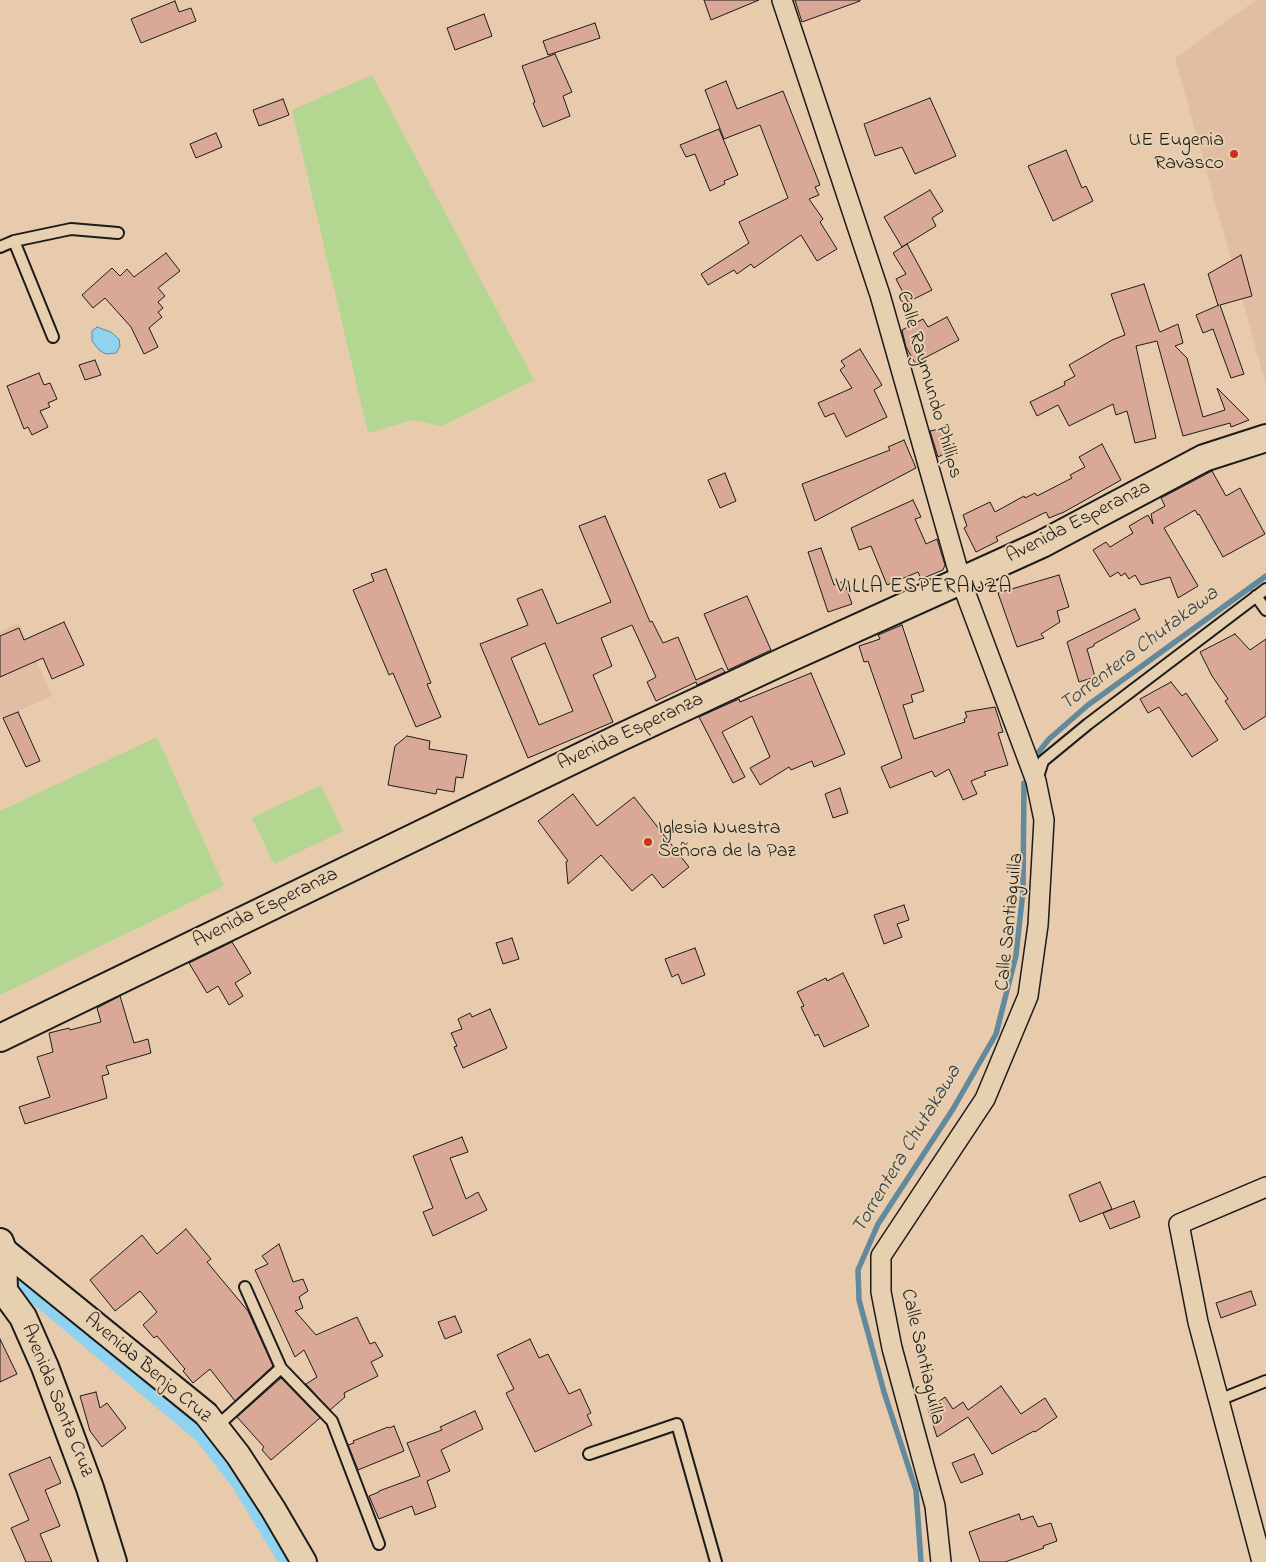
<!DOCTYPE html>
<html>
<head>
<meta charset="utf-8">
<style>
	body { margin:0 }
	canvas { display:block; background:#e8cbad }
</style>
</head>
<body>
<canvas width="1266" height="1562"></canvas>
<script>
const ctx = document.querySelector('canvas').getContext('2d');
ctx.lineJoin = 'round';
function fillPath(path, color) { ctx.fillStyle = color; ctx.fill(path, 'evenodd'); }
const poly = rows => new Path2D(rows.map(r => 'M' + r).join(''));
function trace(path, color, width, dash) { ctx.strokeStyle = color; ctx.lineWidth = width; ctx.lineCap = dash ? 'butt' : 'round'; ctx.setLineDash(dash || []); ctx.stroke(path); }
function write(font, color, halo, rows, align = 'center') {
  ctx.font = font + ' "Indie Flower",sans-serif'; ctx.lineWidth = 4; ctx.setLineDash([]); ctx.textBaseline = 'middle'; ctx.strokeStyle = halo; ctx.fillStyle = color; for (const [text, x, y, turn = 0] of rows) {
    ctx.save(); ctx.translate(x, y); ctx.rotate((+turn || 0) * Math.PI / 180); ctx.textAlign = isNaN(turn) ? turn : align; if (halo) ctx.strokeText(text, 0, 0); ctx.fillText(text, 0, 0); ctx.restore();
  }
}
const built = poly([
	[1256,0,1266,0,1266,385,1175,58],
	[19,623,52,696,0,719,0,632]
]);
const green = poly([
	[372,75,534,380,442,426,413,420,368,433,292,110],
	[157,737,224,886,0,995,0,811],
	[321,785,343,831,274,864,252,818]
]);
const water = poly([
	[97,327,111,332,119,339,120,346,116,353,106,354,99,350,92,341,92,331,97,327]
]);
const stream = poly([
	[1038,753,1049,739,1088,705,1266,576],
	[921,1562,916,1490,884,1392,859,1300,858,1270,878,1224,953,1109,996,1034,1016,955,1023,891,1024,783]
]);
const canal = poly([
	[13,1275,203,1434,241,1483,289,1562]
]);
const building = poly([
	[704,0,759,0,711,20,704,0],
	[795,0,860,0,860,1,802,22,795,0],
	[175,1,179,12,191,8,196,21,141,43,131,19,175,1],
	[484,14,492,36,455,50,447,28,484,14],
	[595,23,600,38,548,55,543,41,595,23],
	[555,54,572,92,563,96,570,116,543,127,533,103,535,102,522,66,555,54],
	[726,81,737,109,783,91,820,185,815,187,819,195,809,199,823,219,820,222,837,249,817,261,801,235,754,268,751,264,737,274,734,270,708,285,701,274,749,243,739,222,788,198,760,125,724,139,705,90,726,81],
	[930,98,956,156,915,174,902,147,875,156,864,124,930,98],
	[283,99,289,115,259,126,253,110,283,99],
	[719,129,738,175,724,181,725,184,710,191,695,154,686,157,680,145,719,129],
	[216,133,222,147,196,158,190,144,216,133],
	[1066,150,1082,188,1086,186,1093,201,1053,221,1028,166,1066,150],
	[930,190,943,211,932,218,936,226,902,247,884,217,930,190],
	[907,244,932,290,908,302,896,279,906,274,893,253,907,244],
	[166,253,180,271,158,288,165,296,158,302,163,308,158,312,162,317,149,328,158,347,144,354,131,327,105,298,93,308,82,295,112,268,120,276,127,269,134,277,166,253],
	[1241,255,1252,296,1220,305,1244,374,1231,378,1213,329,1203,333,1196,315,1219,305,1218,305,1208,274,1241,255],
	[1144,284,1159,330,1160,332,1178,324,1183,343,1175,346,1187,358,1203,417,1225,410,1217,388,1249,420,1231,427,1230,423,1183,436,1157,341,1136,346,1156,438,1135,443,1127,411,1116,415,1113,404,1069,426,1058,405,1037,416,1030,402,1065,385,1064,382,1075,376,1069,365,1112,340,1125,335,1111,294,1144,284],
	[947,317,959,340,915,363,906,347,902,330,923,319,928,327,947,317],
	[860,349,882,385,874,390,887,417,846,437,834,413,825,417,818,403,852,388,840,370,845,366,841,361,860,349],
	[95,360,101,375,85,380,79,365,95,360],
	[39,373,44,385,50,383,57,399,48,403,50,407,40,411,48,427,32,435,28,427,24,429,7,386,39,373],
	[943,428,950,451,938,457,930,431,943,428],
	[904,440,916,468,815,521,802,484,890,450,888,447,904,440],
	[1102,444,1121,480,1064,512,1049,518,1046,512,996,537,998,541,976,552,964,528,967,526,963,515,990,502,995,512,1024,496,1025,498,1035,493,1037,496,1072,478,1070,475,1085,467,1079,457,1102,444],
	[1212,471,1226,496,1240,488,1265,534,1223,557,1199,514,1198,515,1195,510,1164,528,1198,586,1178,598,1170,577,1141,585,1135,575,1129,579,1125,573,1121,576,1118,572,1110,577,1093,550,1106,542,1110,547,1133,533,1129,526,1148,515,1153,524,1151,514,1165,506,1161,498,1212,471],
	[725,473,736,501,720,508,708,480,725,473],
	[913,500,921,517,915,519,926,544,937,539,945,565,943,570,921,579,918,572,887,585,871,546,859,550,851,528,913,500],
	[605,516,650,622,652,621,663,643,678,637,696,680,722,668,725,672,697,685,696,682,656,701,647,682,656,677,632,625,601,638,612,666,593,675,613,722,528,758,480,644,528,625,517,599,542,589,557,624,611,602,579,526,605,516],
	[545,643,573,711,539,725,511,658,545,643],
	[821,548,834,585,844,581,852,604,828,612,808,552,821,548],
	[386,569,431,683,427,684,441,717,416,727,393,673,389,675,353,590,374,581,371,574,386,569],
	[1059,575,1069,607,1057,611,1060,622,1041,634,1044,638,1017,647,998,593,1059,575],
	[747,596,771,650,728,670,704,614,747,596],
	[1135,609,1140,619,1094,644,1094,646,1087,649,1095,677,1079,682,1067,642,1135,609],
	[64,622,84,665,52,679,43,658,0,677,0,636,19,628,24,640,64,622],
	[902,625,924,691,911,695,913,702,903,705,914,739,965,722,964,719,967,717,965,712,995,707,1003,732,998,733,1008,765,984,772,986,775,971,781,977,794,963,800,949,769,935,777,932,771,890,788,881,767,902,758,868,661,864,662,859,646,880,639,878,635,902,625],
	[1235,634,1250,650,1266,639,1266,716,1244,730,1225,701,1228,699,1212,676,1200,652,1235,634],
	[811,673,845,754,814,767,812,761,791,770,789,767,760,785,750,768,770,757,752,716,722,732,745,777,733,783,699,717,739,699,740,702,811,673],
	[1171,682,1182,696,1186,693,1218,740,1192,757,1159,707,1148,713,1140,699,1171,682],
	[18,712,40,761,26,767,3,718,18,712],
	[407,736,430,741,429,749,467,755,463,778,456,777,454,792,437,789,436,794,388,785,395,746,407,736],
	[840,788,848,813,833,818,825,794,840,788],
	[573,794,597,826,634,797,689,867,663,888,652,874,632,891,601,855,568,884,566,862,568,861,538,821,573,794],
	[904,905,909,920,897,924,902,937,884,944,874,915,904,905],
	[512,938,519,959,503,964,496,943,512,938],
	[232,942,251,973,235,983,243,996,229,1005,218,986,207,993,189,963,232,942],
	[695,948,705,975,682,984,678,974,672,977,665,959,695,948],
	[843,973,869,1026,824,1047,818,1034,815,1036,801,1007,804,1006,797,992,826,978,827,981,843,973],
	[120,996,134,1043,148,1039,151,1053,106,1066,109,1074,102,1076,107,1098,25,1124,19,1107,50,1097,37,1057,53,1052,49,1033,69,1028,70,1030,101,1022,97,1008,120,996],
	[490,1009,507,1048,463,1068,454,1047,457,1046,451,1033,462,1029,458,1019,470,1013,472,1017,490,1009],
	[462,1137,468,1152,450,1158,466,1199,478,1192,487,1210,433,1236,423,1212,433,1208,413,1156,462,1137],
	[1100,1182,1112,1209,1080,1222,1069,1195,1100,1182],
	[1134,1201,1140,1217,1110,1229,1103,1213,1134,1201],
	[186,1229,211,1259,207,1262,248,1311,273,1366,235,1401,210,1369,193,1383,183,1371,185,1369,157,1336,154,1338,143,1325,157,1312,140,1291,115,1311,90,1280,142,1235,157,1254,186,1229],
	[279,1244,293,1282,303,1279,308,1291,299,1297,303,1308,295,1311,316,1335,357,1317,370,1344,375,1342,383,1356,371,1362,378,1376,344,1393,345,1397,330,1410,306,1384,317,1377,304,1350,295,1357,255,1270,268,1264,262,1256,279,1244],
	[1251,1291,1256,1305,1221,1318,1216,1303,1251,1291],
	[455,1316,462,1332,445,1339,438,1322,455,1316],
	[0,1339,17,1374,0,1382,0,1339],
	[530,1339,539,1358,548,1354,569,1394,580,1389,591,1413,587,1415,592,1425,535,1452,506,1393,514,1389,497,1355,530,1339],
	[281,1378,320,1418,271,1460,262,1450,264,1447,237,1417,281,1378],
	[1001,1386,1021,1414,1045,1398,1057,1417,1035,1432,1034,1431,992,1454,968,1417,937,1437,928,1409,945,1397,953,1409,963,1402,968,1410,1001,1386],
	[96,1392,100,1408,107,1403,126,1428,102,1447,90,1431,80,1396,96,1392],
	[475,1411,483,1429,441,1450,450,1471,427,1481,436,1507,415,1515,412,1506,379,1519,369,1496,379,1492,379,1491,420,1476,407,1443,442,1430,440,1427,475,1411],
	[394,1426,404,1451,358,1470,348,1445,354,1443,353,1441,388,1427,389,1428,394,1426],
	[974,1454,983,1474,961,1483,952,1463,974,1454],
	[50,1457,61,1483,45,1490,60,1526,40,1534,52,1562,26,1562,11,1528,29,1520,9,1474,50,1457],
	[1019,1514,1021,1520,1033,1516,1038,1527,1051,1523,1057,1541,1043,1546,1044,1548,1005,1562,980,1562,969,1532,1019,1514]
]);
const service = poly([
	[14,241,53,337],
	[0,247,14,241,71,229,118,233],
	[1256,596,1266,610],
	[1037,780,1043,761,1088,724,1266,589],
	[245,1287,281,1368,332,1421,379,1544],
	[1219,1400,1266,1381],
	[216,1427,281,1368],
	[589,1454,677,1424,716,1562]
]);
const minor = poly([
	[782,0,880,295,961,581,1036,781,1044,820,1038,925,1028,996,985,1099,881,1256,881,1292,892,1348,935,1506,941,1562],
	[1262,1562,1198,1322,1179,1224,1266,1187]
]);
const tertiary = poly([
	[0,1247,206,1414,238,1455,273,1509,304,1562]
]);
const secondary = poly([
	[0,1038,619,738,788,659,1042,544,1204,458,1266,438],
	[0,1242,3,1250,4,1291,23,1317,45,1367,90,1488,113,1562]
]);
const markers = [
	[1234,154,5,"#c8321e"],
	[648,842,5,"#c8321e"]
];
const poiNames = [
	["UE Eugenia",1224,142],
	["Ravasco",1224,165],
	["Iglesia Nuestra",658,830,"left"],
	["Señora de la Paz",658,853,"left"]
];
const streetNames = [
	["Calle Raymundo Phillips",928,385,74],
	["Avenida Esperanza",1079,523,-27],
	["Avenida Esperanza",631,733,-25],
	["Avenida Esperanza",266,909,-26],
	["Calle Santiaguilla",1011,922,-84],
	["Calle Santiaguilla",921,1357,77],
	["Avenida Benjo Cruz",147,1369,40],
	["Avenida Santa Cruz",56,1401,68]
];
const neighbourhoodNames = [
	["VILLA ESPERANZA",924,589]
];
const waterNames = [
	["Torrentera Chutakawa",1140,650,-37],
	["Torrentera Chutakawa",908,1150,-59]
];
fillPath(built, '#e0bda3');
fillPath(green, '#b3d691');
fillPath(water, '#90d3f1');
trace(water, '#628a9c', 1);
trace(stream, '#628a9c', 5.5);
trace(canal, '#90d3f1', 19);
fillPath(building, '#d9a896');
trace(building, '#1c1c1c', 1);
trace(service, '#1c1c1c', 14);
trace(minor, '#1c1c1c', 22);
trace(tertiary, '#1c1c1c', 28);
trace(secondary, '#1c1c1c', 30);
trace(service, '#e7d0b0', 10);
trace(minor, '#e7d0b0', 19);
trace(tertiary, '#e7d0b0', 24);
trace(secondary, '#e7d0b0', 26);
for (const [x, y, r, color] of markers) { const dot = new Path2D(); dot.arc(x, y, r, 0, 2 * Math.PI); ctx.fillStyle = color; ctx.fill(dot); trace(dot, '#e7d0b0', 2); }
write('20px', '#1c1c1c', '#e7d0b0', poiNames, 'right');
write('20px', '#1c1c1c', '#e7d0b0', streetNames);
ctx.letterSpacing = '1px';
write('21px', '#1c1c1c', '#e7d0b0', neighbourhoodNames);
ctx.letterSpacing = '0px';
write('italic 21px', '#334147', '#e7d0b0', waterNames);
</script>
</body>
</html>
